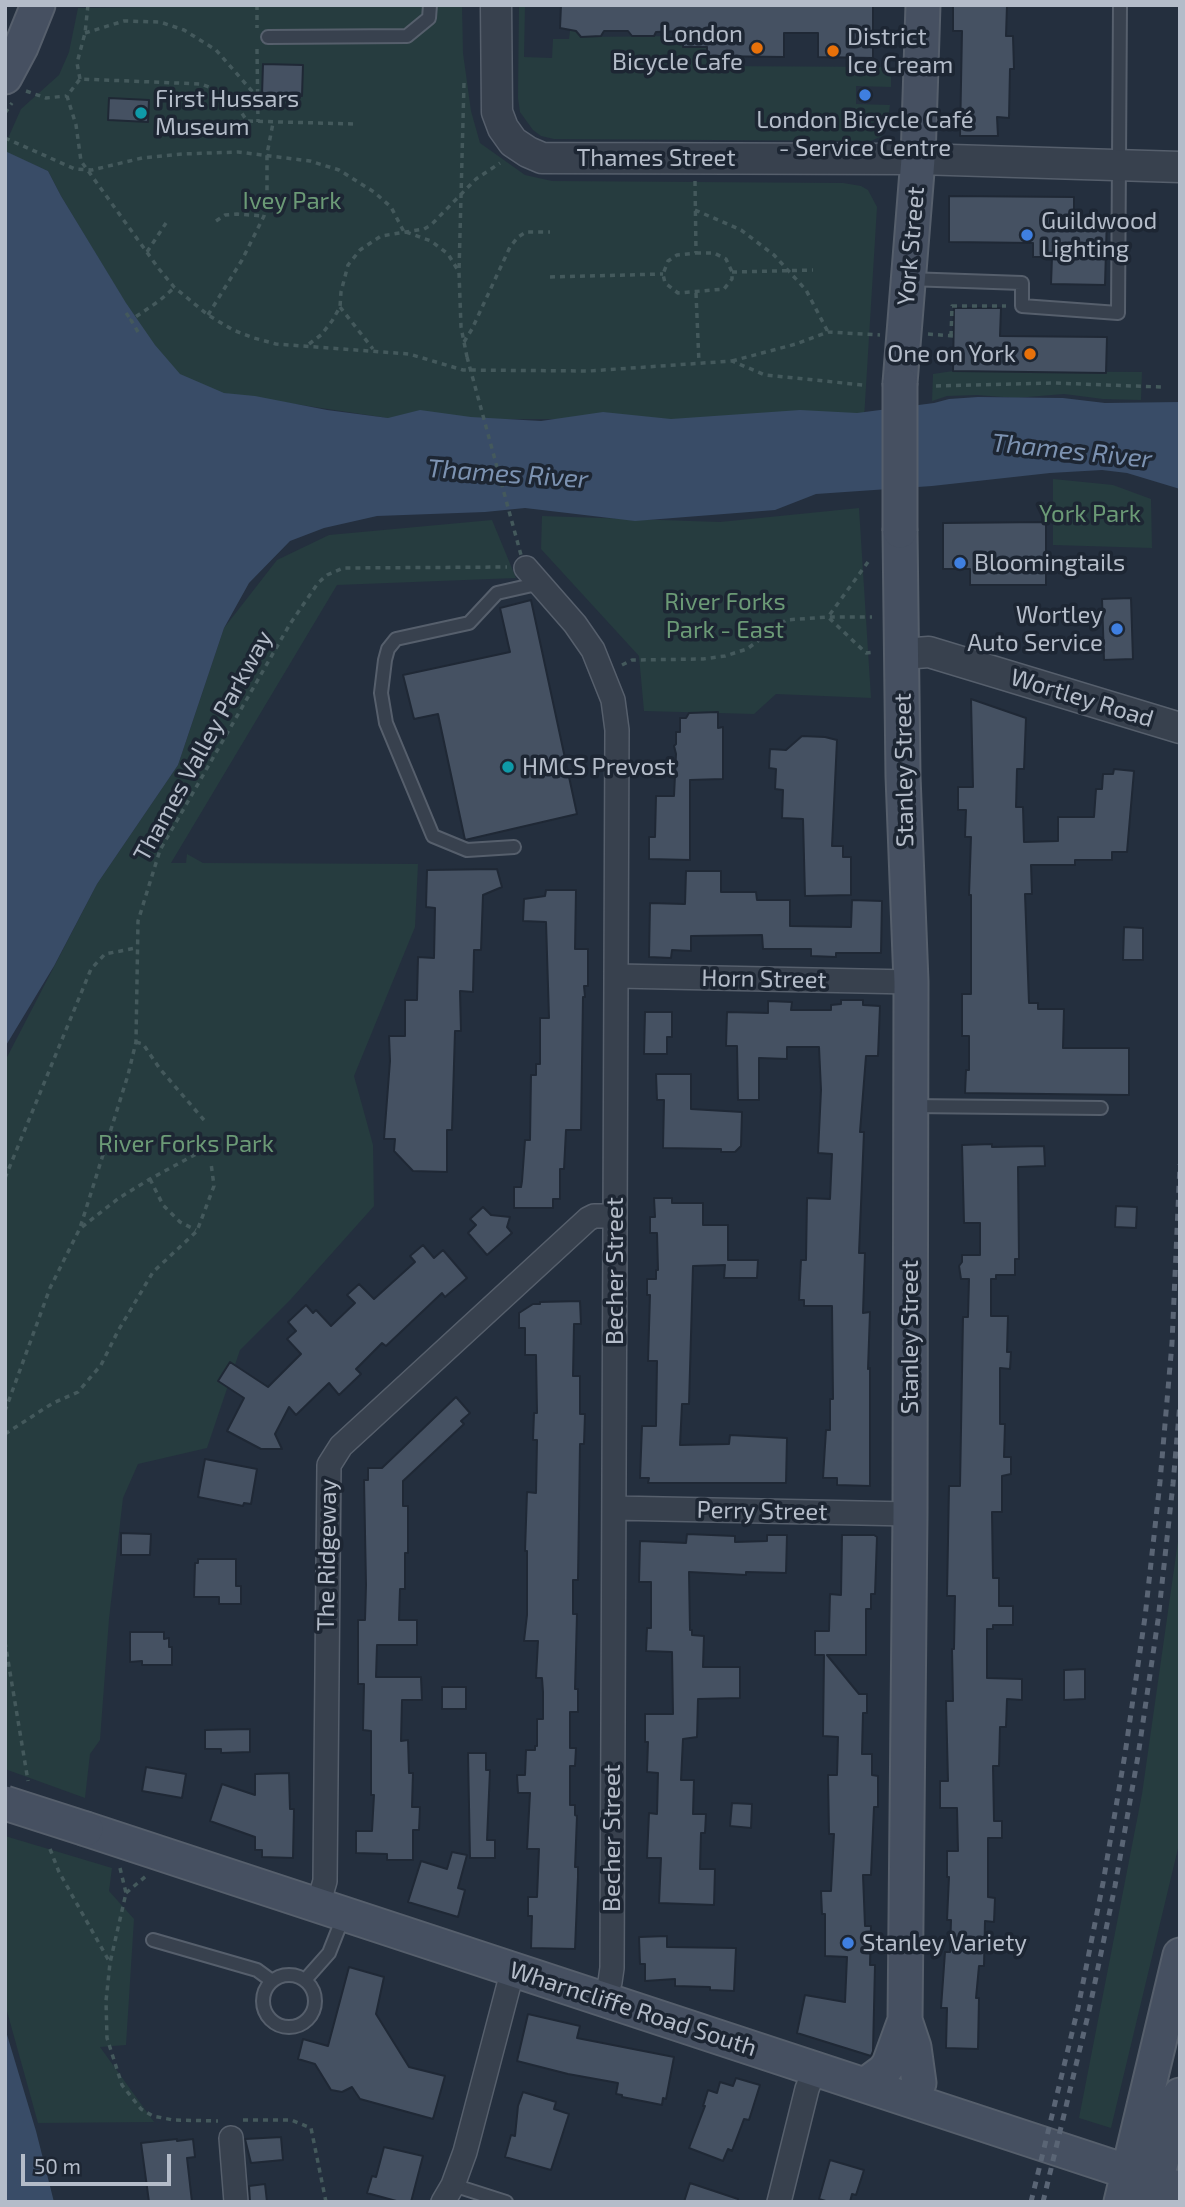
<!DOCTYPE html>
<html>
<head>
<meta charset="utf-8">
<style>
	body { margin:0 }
	#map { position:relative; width:1185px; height:2207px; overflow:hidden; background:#242f3e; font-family:"Exo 2",sans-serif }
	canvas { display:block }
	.frame { position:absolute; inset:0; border:7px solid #b4bcc9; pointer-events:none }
	.scale { position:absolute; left:21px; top:2154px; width:150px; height:32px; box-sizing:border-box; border:4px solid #b4bcc9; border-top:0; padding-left:9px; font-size:21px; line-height:24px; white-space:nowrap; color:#b4bcc9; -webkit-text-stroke:5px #1d2633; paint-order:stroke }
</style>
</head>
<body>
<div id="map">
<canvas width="1185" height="2207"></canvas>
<div class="frame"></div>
<div class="scale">50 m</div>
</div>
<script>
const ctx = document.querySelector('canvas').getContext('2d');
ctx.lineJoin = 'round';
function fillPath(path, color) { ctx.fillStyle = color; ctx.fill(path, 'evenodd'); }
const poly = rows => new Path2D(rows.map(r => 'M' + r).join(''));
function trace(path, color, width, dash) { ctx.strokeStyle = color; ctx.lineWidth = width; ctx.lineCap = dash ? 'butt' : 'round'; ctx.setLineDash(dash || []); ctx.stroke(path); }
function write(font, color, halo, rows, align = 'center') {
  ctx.font = font + ' "Exo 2",sans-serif'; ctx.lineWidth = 7; ctx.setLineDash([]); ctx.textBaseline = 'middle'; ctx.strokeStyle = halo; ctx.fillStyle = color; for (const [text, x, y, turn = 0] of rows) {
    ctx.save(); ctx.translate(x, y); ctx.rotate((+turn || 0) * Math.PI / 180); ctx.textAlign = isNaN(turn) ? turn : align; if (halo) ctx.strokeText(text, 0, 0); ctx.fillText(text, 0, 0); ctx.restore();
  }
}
const green = poly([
	[281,5,462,5,463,53,471,111,480,143,525,175,552,181,843,183,861,186,868,190,877,207,864,419,394,419,175,386,61,196,48,171,5,152,5,145,21,109,59,75,69,52,78,8],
	[519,5,525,5,524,57,552,58,553,39,569,39,570,31,576,31,581,37,683,36,683,47,707,47,708,66,891,67,891,87,856,86,856,104,890,105,887,126,882,136,871,141,554,139,541,136,533,130,520,112,518,98],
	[953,371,1142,372,1141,400,1103,399,1064,394,1016,398,977,395,947,396,932,401,933,374],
	[1053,479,1113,485,1151,499,1152,548,1053,545],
	[859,508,871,698,776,694,754,714,644,711,639,656,541,549,542,516,720,522],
	[492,520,516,578,337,585,171,863,186,863,187,854,203,863,418,864,415,927,354,1076,373,1145,374,1206,291,1299,240,1350,207,1448,138,1464,123,1498,109,1619,100,1740,90,1754,85,1798,5,1769,5,1061,97,884,178,765,224,628,277,560,329,535],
	[1180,1511,1180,1840,1111,2128,1079,2118,1142,1794,1178,1541],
	[5,1836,112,1868,109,1891,134,1919,126,2045,100,2047,154,2122,38,2123,5,2004]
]);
const water = poly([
	[5,151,48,171,61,196,126,303,155,345,180,374,224,393,255,396,327,410,388,418,420,410,471,417,541,421,603,412,671,419,800,410,857,413,934,403,949,399,978,397,1063,398,1105,403,1180,402,1180,489,1127,473,1102,470,1050,473,932,486,816,494,775,510,635,521,525,508,485,512,377,516,324,528,290,541,249,583,224,628,178,765,97,884,54,966,5,1047],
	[5,2028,36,2131,54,2202,5,2202]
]);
const building = poly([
	[561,5,873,5,873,58,818,57,818,33,784,33,784,57,707,56,707,47,683,47,683,31,656,32,654,36,632,36,628,31,604,31,601,36,581,37,576,31,560,28,561,5],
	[953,5,1007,5,1006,36,1013,36,1014,69,1010,69,1009,118,997,117,998,136,960,136,962,31,953,31,953,5],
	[263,64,303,65,302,96,262,95,263,64],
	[109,98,149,100,148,122,108,120,109,98],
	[949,196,1074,197,1074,216,1107,216,1105,285,1051,284,1052,257,1033,257,1033,243,949,242,949,196],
	[954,308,1001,308,1000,336,1107,337,1106,373,953,371,954,308],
	[1046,522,1046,585,970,585,970,569,943,569,943,523,1046,522],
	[1131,598,1133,659,1104,660,1102,599,1131,598],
	[531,600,577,814,465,840,438,714,414,719,403,675,510,652,500,608,531,600],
	[971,699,1026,718,1024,769,1017,769,1016,807,1023,807,1024,842,1058,841,1058,817,1094,817,1096,789,1102,789,1103,774,1113,774,1114,769,1134,771,1127,852,1112,852,1112,860,1075,860,1075,865,1031,865,1032,894,1025,894,1029,1003,1038,1003,1038,1009,1064,1009,1063,1048,1129,1048,1129,1095,965,1093,966,1070,969,1070,969,1036,962,1036,962,994,971,994,971,895,969,895,971,837,965,837,966,810,958,810,958,787,973,787,971,699],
	[718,712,718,728,723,727,723,779,690,780,690,860,649,859,649,837,655,837,656,796,674,796,676,754,674,746,676,744,676,732,680,732,680,718,686,718,689,713,718,712],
	[802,736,825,737,837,740,832,846,843,846,843,857,851,857,851,895,805,896,803,819,782,818,783,790,775,789,776,769,769,768,770,749,786,750,802,736],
	[497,869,502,887,483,895,481,950,474,950,473,992,460,991,461,1031,455,1031,452,1130,447,1130,447,1172,413,1171,394,1151,395,1139,384,1139,390,1061,389,1036,405,1036,405,1000,417,1000,418,957,434,958,435,908,426,907,427,870,497,869],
	[686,871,721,871,721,892,756,892,757,900,790,900,790,926,851,927,852,900,882,901,881,953,836,953,836,957,811,956,811,949,763,949,762,935,691,936,691,951,672,950,671,958,649,957,650,903,685,904,686,871],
	[546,890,576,890,575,949,588,949,588,986,584,986,585,997,583,997,581,1130,566,1130,564,1169,560,1169,560,1199,553,1199,553,1208,514,1208,514,1187,521,1187,522,1181,525,1140,530,1140,531,1075,536,1075,536,1064,540,1064,540,1018,549,1018,546,922,523,921,524,899,545,896,546,890],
	[1124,927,1143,928,1143,960,1123,960,1124,927],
	[841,1000,863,1000,863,1005,880,1006,878,1056,866,1056,860,1132,864,1132,859,1253,865,1253,863,1313,870,1312,868,1369,870,1368,870,1486,837,1485,837,1478,823,1478,826,1430,830,1430,830,1399,833,1399,832,1306,804,1306,804,1300,799,1300,801,1260,806,1260,807,1198,830,1199,832,1154,818,1153,821,1090,819,1047,787,1047,787,1059,759,1058,759,1100,738,1100,737,1046,726,1046,727,1012,768,1013,768,1001,792,1002,791,1010,831,1010,831,1005,841,1004,841,1000],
	[645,1012,672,1012,672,1037,667,1037,667,1054,644,1054,645,1012],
	[656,1074,691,1074,691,1109,742,1112,741,1146,735,1152,721,1152,721,1149,663,1148,664,1100,657,1100,656,1074],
	[992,1144,992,1147,1044,1146,1045,1166,1018,1167,1019,1259,1015,1259,1015,1275,996,1275,996,1279,991,1279,991,1316,1008,1316,1007,1352,1011,1352,1010,1369,1000,1368,1000,1424,1005,1424,1004,1457,1011,1457,1011,1474,1002,1476,1002,1512,992,1512,993,1578,999,1578,999,1606,1013,1606,1013,1625,993,1625,993,1629,987,1629,987,1678,1022,1679,1022,1700,1007,1699,1006,1727,1000,1727,999,1766,993,1766,994,1821,1002,1821,1002,1838,988,1838,988,1897,995,1898,994,1922,985,1921,984,1966,979,1966,976,1998,979,1998,978,2049,946,2048,947,2008,941,2008,945,1952,950,1952,951,1920,947,1920,949,1877,947,1877,947,1851,958,1851,957,1808,940,1808,940,1781,948,1781,946,1701,953,1701,952,1649,954,1649,955,1596,947,1596,949,1486,960,1486,963,1317,968,1317,969,1279,961,1279,959,1266,962,1262,962,1255,980,1255,980,1223,964,1223,962,1145,992,1144],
	[654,1198,672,1198,672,1203,703,1203,703,1225,728,1225,728,1260,758,1260,757,1278,724,1278,725,1265,693,1266,689,1404,682,1404,680,1445,729,1444,730,1435,787,1438,786,1483,648,1483,649,1478,640,1478,642,1426,656,1426,657,1361,648,1361,650,1295,647,1295,647,1279,656,1279,656,1270,658,1270,657,1233,650,1233,650,1217,655,1217,654,1198],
	[1116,1206,1137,1207,1136,1228,1115,1227,1116,1206],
	[483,1207,491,1215,510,1217,507,1227,512,1233,487,1255,468,1233,476,1225,470,1219,483,1207],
	[423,1245,434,1258,443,1250,467,1278,445,1297,442,1293,386,1346,382,1343,356,1369,361,1374,339,1395,329,1383,296,1415,289,1407,275,1434,282,1449,261,1449,227,1431,244,1398,218,1381,230,1362,268,1387,301,1354,287,1339,296,1331,288,1322,306,1305,313,1313,316,1310,331,1326,355,1303,347,1295,359,1284,374,1299,415,1262,410,1256,423,1245],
	[580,1301,581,1324,574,1324,573,1376,580,1376,580,1414,585,1414,584,1444,580,1444,578,1580,573,1580,573,1614,577,1614,575,1689,578,1689,578,1712,570,1712,570,1748,576,1748,575,1766,570,1766,570,1805,575,1805,575,1815,577,1816,575,1867,578,1867,578,1877,575,1949,531,1948,532,1916,528,1916,528,1897,537,1897,539,1849,527,1849,530,1793,518,1793,517,1775,525,1775,526,1750,535,1750,535,1746,537,1746,537,1719,543,1719,543,1692,542,1678,536,1678,538,1641,524,1641,527,1615,527,1551,525,1551,527,1492,536,1493,537,1440,533,1440,534,1413,537,1413,536,1355,525,1355,525,1328,519,1328,519,1313,533,1304,540,1304,540,1302,580,1301],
	[456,1397,470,1413,461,1421,464,1424,403,1481,403,1506,408,1506,408,1553,405,1553,405,1589,400,1589,399,1620,417,1620,417,1645,377,1645,376,1677,421,1677,422,1700,402,1700,401,1741,408,1740,409,1773,413,1773,412,1807,420,1807,419,1830,413,1830,413,1860,387,1860,387,1854,356,1853,356,1831,372,1831,374,1795,371,1795,371,1731,363,1730,364,1684,358,1684,358,1620,365,1620,366,1585,364,1480,368,1480,368,1468,382,1468,456,1397],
	[205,1459,257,1469,251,1504,244,1503,243,1506,198,1497,205,1459],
	[121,1533,151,1534,150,1555,121,1555,121,1533],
	[687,1534,735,1536,735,1542,767,1541,767,1535,787,1535,786,1573,746,1572,746,1575,689,1572,690,1630,692,1630,692,1635,704,1636,703,1667,740,1667,740,1698,698,1699,697,1737,683,1739,681,1780,694,1780,693,1814,706,1814,705,1833,701,1833,700,1869,715,1869,714,1905,659,1903,661,1858,647,1858,649,1813,657,1814,658,1773,647,1772,648,1742,645,1742,645,1714,673,1714,672,1652,646,1651,647,1628,651,1628,651,1582,639,1582,640,1541,686,1543,687,1534],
	[842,1535,874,1535,877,1537,875,1594,871,1594,871,1609,866,1609,866,1655,827,1655,859,1694,867,1694,867,1713,863,1713,862,1754,872,1754,872,1775,878,1776,878,1807,874,1807,871,1875,863,1875,865,1926,871,1926,870,1965,875,1965,873,2051,871,2056,797,2033,805,1995,845,2002,847,1957,825,1956,825,1914,822,1914,821,1891,831,1891,834,1834,829,1834,828,1775,837,1775,838,1737,823,1736,824,1655,815,1655,815,1631,829,1631,830,1594,841,1595,842,1535],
	[198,1559,236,1559,236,1586,241,1586,241,1604,219,1604,219,1597,194,1597,195,1563,198,1563,198,1559],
	[130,1632,164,1632,164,1639,169,1638,169,1647,172,1647,172,1665,142,1665,142,1661,130,1662,130,1632],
	[1085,1669,1085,1699,1064,1700,1064,1670,1085,1669],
	[442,1687,466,1687,466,1709,442,1709,442,1687],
	[250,1729,250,1752,221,1753,221,1749,205,1749,205,1730,250,1729],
	[468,1753,486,1753,486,1770,490,1770,487,1840,495,1840,495,1858,470,1858,468,1753],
	[146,1767,186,1774,182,1798,142,1791,146,1767],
	[289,1773,290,1809,294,1809,293,1858,262,1857,262,1850,255,1850,255,1837,210,1821,222,1784,255,1795,255,1774,289,1773],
	[732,1803,752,1804,751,1828,730,1826,732,1803],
	[452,1852,467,1855,458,1888,465,1890,458,1917,408,1902,421,1861,447,1869,452,1852],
	[667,1936,667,1947,736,1948,734,1991,710,1990,710,1987,675,1986,675,1979,645,1981,645,1964,640,1964,639,1937,667,1936],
	[349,1967,384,1977,376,2014,409,2067,445,2076,433,2119,360,2099,352,2087,342,2092,331,2090,315,2064,298,2059,303,2039,328,2046,349,1967],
	[528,2014,580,2026,577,2038,674,2057,666,2099,663,2098,662,2105,622,2097,622,2095,616,2094,618,2083,568,2074,517,2061,528,2014],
	[736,2078,760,2085,749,2120,744,2119,732,2151,728,2149,723,2161,689,2148,705,2106,703,2106,708,2090,717,2093,720,2082,733,2086,736,2078],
	[523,2092,556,2102,554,2109,569,2114,551,2170,505,2157,511,2135,515,2136,518,2106,523,2092],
	[281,2137,283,2160,251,2163,245,2139,281,2137],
	[177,2139,177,2141,193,2139,195,2157,187,2158,192,2202,149,2202,141,2143,177,2139],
	[384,2147,423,2156,411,2202,400,2202,367,2193,372,2176,376,2177,384,2147],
	[830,2160,864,2170,856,2195,852,2194,850,2202,829,2202,819,2199,830,2160],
	[690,2183,738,2199,737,2202,684,2202,690,2183],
	[265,2184,267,2202,250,2202,249,2186,265,2184]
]);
const path = poly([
	[257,5,257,28],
	[85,33,124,21,160,22,184,30,216,50,258,98],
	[257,49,258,122],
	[80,79,77,63,85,33,88,5],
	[464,83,459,272,461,327,467,357],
	[26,91,46,98,66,96],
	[5,113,12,103],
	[353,124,247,121,230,95,201,84,80,79,67,96,76,125,81,161,159,269,174,287,208,315,233,330,254,338,276,344,409,354,463,370,589,371,732,361,765,375,863,385],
	[5,138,75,169,92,170,142,158,182,154,238,152,310,161,339,170,374,192,391,207,404,232],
	[695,181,696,253],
	[695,210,741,230,774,255,806,290,828,332],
	[216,221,225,215,237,214,264,216],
	[406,232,431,241,448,254,459,272],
	[147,252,166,223],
	[696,253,714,253,726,259,732,272,732,279,724,289,678,293,665,283,663,274,668,261,677,255,696,253],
	[732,272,813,270],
	[550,277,663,274],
	[696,293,699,363],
	[340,307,373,349],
	[126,313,131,320],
	[208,315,242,260,264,216,267,201,267,154,273,123],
	[138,332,131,320,159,301,174,288],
	[928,334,954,336],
	[951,336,952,306,1006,306],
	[464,342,472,329,510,247,518,237,526,232,550,232],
	[309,344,321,335,332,321,340,307,341,292,348,265,360,250,381,236,424,229,431,225,476,179,500,163],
	[732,361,796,344,828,332,880,335],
	[936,386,1053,383,1161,387],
	[868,562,828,617,866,653,875,652],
	[622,665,632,660,703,659,725,656,747,649,786,620,828,617,872,617],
	[136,1042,143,1044,160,1069,204,1120],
	[5,1178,91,969,105,954,136,948],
	[150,1179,163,1205,180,1222,196,1230],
	[82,1227,119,1198,150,1179,198,1153],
	[5,1411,50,1288,80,1228,128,1075,136,1042,138,921,160,850,290,624,318,583,327,575,343,568,507,567],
	[5,1434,53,1403,78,1392,101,1365,118,1331,153,1272,197,1231,214,1186,211,1163],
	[5,1642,28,1781],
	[50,1849,59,1872,109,1961],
	[120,1868,126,1893,110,1963,106,2001,107,2038,122,2085,141,2109,153,2116,173,2120,218,2121],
	[126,1893,146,1876],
	[243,2120,291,2120,311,2128,326,2202]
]);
const service = poly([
	[268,37,407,36,429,18,430,5],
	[908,279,1022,283,1022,306,1118,313,1120,5],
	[514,847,467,850,433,836,386,723,381,693,385,660,388,649,396,639,469,623,497,593,541,583],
	[911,1106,1101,1108],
	[153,1940,257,1970,272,1981],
	'263 2001a26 26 0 1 1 52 0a26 26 0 1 1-52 0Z',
	[305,1980,329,1953,344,1915],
	[453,2185,506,2202]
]);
const minor = poly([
	[526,568,575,624,593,650,613,700,617,730,612,1968,610,1982,603,2000],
	[617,976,911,982],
	[614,1508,910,1514],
	[318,1905,325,1881,329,1465,341,1446,588,1219,594,1216,615,1216],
	[231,2138,236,2202],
	[443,2202,453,2185,465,2152,513,1969],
	[779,2202,807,2089,815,2068]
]);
const tertiary = poly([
	[496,5,497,112,503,128,513,142,528,152,542,158,918,159,1180,167],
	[902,654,929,652,1180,728]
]);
const secondary = poly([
	[5,77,21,47,38,5],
	[900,383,918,159,923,5],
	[86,1829,1180,2189],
	[905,2020,914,2047,919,2083,912,2100],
	[865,2085,884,2071,889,2064,905,2020,910,1514,911,982,903,776,900,531],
	[1121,2202,1180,1955],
	[1150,2202,1180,2095]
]);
const rail = poly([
	[1031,2202,1078,2008,1103,1883,1125,1754,1145,1617,1160,1482,1172,1343,1180,1164],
	[1043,2202,1089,2011,1115,1886,1138,1756,1158,1620,1173,1484,1180,1403]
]);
const pathBridge = poly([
	[467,357,521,555]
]);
const secondaryBridge = poly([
	[900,531,900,383],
	[5,1803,86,1829]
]);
const markers = [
	[757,48,7,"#e8710a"],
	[833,51,7,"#e8710a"],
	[865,95,7,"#3f7fe0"],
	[141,113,7,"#0f9aa8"],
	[1027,235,7,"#3f7fe0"],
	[1030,354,7,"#e8710a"],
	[960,563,7,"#3f7fe0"],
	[1117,629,7,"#3f7fe0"],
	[508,767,7,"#0f9aa8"],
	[848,1943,7,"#3f7fe0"]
];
const poiNames = [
	["London",743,34,"right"],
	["Bicycle Cafe",743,62,"right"],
	["District",847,37],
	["Ice Cream",847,65],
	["First Hussars",155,99],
	["Museum",155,127],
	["London Bicycle Café",865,120,"center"],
	["- Service Centre",865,148,"center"],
	["Guildwood",1041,221],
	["Lighting",1041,249],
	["One on York",1016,354,"right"],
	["Bloomingtails",974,563],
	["Wortley",1103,615,"right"],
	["Auto Service",1103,643,"right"],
	["HMCS Prevost",522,767],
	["Stanley Variety",862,1943]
];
const streetNames = [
	["Thames Street",656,158],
	["York Street",911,246,-85],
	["Wortley Road",1082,698,17],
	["Thames Valley Parkway",203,746,-61],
	["Stanley Street",904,770,-91],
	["Horn Street",764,979,1],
	["Becher Street",615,1271,-90],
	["Stanley Street",910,1337,-90],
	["Perry Street",762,1511,1],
	["The Ridgeway",327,1555,-89],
	["Becher Street",612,1838,-90],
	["Wharncliffe Road South",633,2009,18]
];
const parkNames = [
	["Ivey Park",292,201],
	["York Park",1090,514],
	["River Forks",725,602],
	["Park - East",725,630],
	["River Forks Park",186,1144]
];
const waterNames = [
	["Thames River",1072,451,6],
	["Thames River",508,474,4]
];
fillPath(green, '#263c3f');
fillPath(water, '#394c67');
fillPath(building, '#455162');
trace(building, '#1f2835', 2);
trace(service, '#565f6c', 16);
trace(minor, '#565f6c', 26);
trace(tertiary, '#565f6c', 33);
trace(secondary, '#565f6c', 37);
trace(path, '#44595c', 3.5, [5, 5]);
trace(service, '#38414e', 12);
trace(minor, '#38414e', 23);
trace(tertiary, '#38414e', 30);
trace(secondary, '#465061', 33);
trace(rail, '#5a6575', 5, [7, 7]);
trace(secondaryBridge, '#565f6c', 37, []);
trace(pathBridge, '#44595c', 3.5, [5, 5]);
trace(secondaryBridge, '#465061', 33);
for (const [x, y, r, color] of markers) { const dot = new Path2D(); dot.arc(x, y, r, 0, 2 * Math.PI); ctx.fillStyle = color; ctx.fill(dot); trace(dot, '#1d2633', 2.5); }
write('24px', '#b4bcc9', '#1d2633', poiNames, 'left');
write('24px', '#b4bcc9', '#1d2633', streetNames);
write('24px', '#6b9a76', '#1d2633', parkNames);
write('italic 26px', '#7c92b1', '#1d2633', waterNames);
</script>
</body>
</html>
